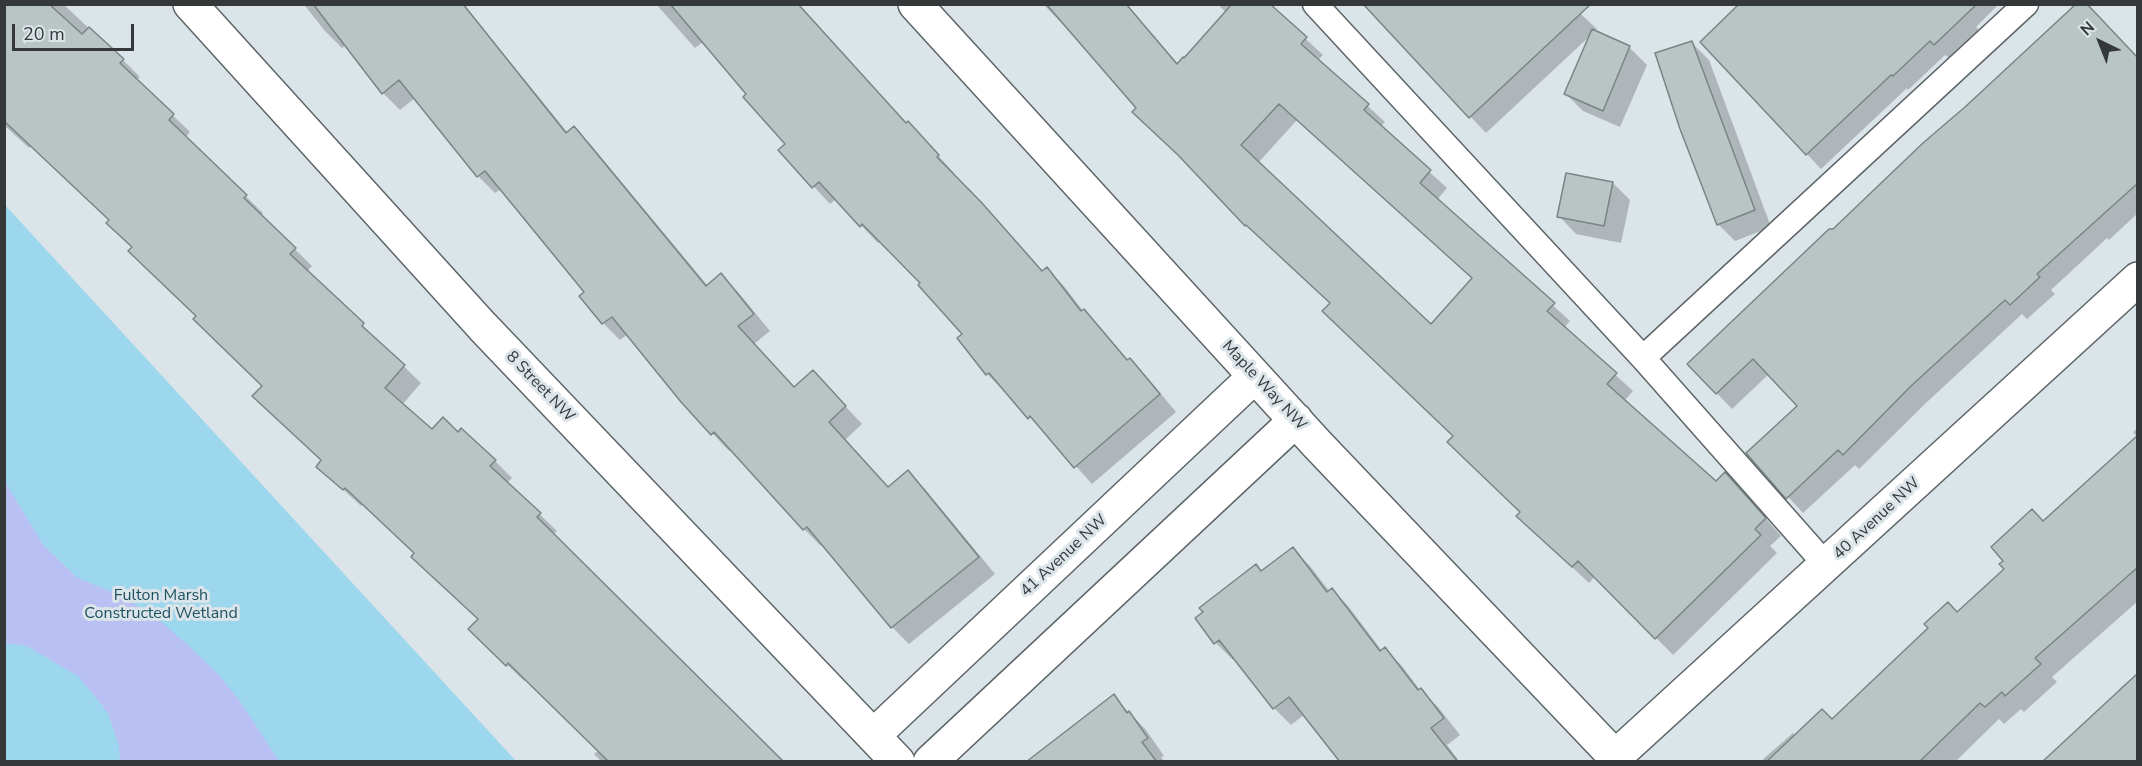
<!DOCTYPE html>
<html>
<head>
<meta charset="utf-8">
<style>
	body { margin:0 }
	#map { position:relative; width:2142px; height:766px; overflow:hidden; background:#dbe4e8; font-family:"Nunito Sans",sans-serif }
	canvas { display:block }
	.frame { position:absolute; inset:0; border:6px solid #343839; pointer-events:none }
	.north { position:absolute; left:2070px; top:12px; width:60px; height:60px; -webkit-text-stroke:4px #dbe4e8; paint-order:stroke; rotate:317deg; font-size:16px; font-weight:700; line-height:24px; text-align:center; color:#343839 }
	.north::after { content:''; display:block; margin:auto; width:21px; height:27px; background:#343839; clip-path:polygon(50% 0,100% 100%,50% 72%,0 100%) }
	.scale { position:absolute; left:12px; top:24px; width:122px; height:27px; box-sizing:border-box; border:3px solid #343839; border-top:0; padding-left:8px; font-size:18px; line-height:21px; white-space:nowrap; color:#343839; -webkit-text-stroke:4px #dbe4e8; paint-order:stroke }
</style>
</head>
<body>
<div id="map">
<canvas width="2142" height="766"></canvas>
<div class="frame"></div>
<div class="north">N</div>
<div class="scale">20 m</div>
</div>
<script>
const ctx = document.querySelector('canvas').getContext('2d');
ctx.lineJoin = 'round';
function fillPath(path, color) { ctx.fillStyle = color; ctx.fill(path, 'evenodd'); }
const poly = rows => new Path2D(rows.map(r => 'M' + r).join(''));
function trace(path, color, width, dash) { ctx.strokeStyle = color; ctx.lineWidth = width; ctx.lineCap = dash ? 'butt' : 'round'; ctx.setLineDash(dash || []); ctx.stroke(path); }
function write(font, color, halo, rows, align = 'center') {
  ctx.font = font + ' "Nunito Sans",sans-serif'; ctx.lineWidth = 6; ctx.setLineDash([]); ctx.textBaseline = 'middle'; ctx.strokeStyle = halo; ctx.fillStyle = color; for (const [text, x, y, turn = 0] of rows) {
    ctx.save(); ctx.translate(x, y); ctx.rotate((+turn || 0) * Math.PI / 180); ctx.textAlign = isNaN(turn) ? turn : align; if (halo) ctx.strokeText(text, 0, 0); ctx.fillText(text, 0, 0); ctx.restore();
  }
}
const green = poly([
	[5,205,516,761,4,761]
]);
const water = poly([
	[4,480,44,546,78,578,122,596,157,618,191,648,218,674,239,700,279,761,120,761,119,746,108,713,79,677,27,646,5,643]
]);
const shadow = poly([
	[4,4,63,4,123,60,140,77,136,80,190,132,185,138,263,213,261,216,312,266,306,272,421,383,402,405,432,431,458,434,495,461,512,478,507,483,557,531,553,535,782,762,602,762,594,754,599,750,526,679,524,681,470,629,479,619,416,554,363,503,361,506,318,466,323,460,264,386,134,248,111,221,31,146,29,148,4,125],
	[301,4,463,4,568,133,574,128,591,145,708,286,721,276,738,292,770,331,754,344,795,388,829,389,862,424,845,440,888,488,908,472,925,489,995,574,909,644,892,627,823,544,821,546,804,529,732,449,729,451,682,401,628,334,620,340,603,323,581,296,586,292,501,189,495,193,478,176,415,98,400,110,383,93,346,45,342,48,325,31,306,7],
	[656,4,799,4,907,125,925,141,954,173,952,175,1043,272,1047,269,1064,286,1083,311,1101,328,1129,361,1147,377,1176,412,1092,484,1047,434,987,374,964,334,922,283,880,240,878,243,836,199,830,204,780,150,787,144,703,42,695,48],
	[1043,4,1126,4,1178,64,1227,13,1217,4,1268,4,1323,55,1318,60,1385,122,1380,127,1447,188,1437,200,1570,321,1564,328,1633,391,1624,401,1716,483,1742,491,1781,536,1770,546,1777,553,1673,655,1595,576,1589,583,1535,532,1521,512,1455,436,1331,303,1246,225,1138,108,1080,42],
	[1297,120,1473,279,1431,326,1258,163],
	[1570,4,1597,29,1594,32,1630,48,1647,65,1620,127,1583,111,1566,94,1592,34,1486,133,1365,5],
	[1743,4,1999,4,1976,27,1979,30,1949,58,1945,55,1908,90,1907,88,1821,169,1702,42],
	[1692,43,1709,60,1771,227,1735,241,1718,224],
	[2138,57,2138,213,2109,240,2107,238,2051,290,2055,294,2027,319,2022,314,1927,402,1859,469,1855,465,1803,513,1748,453,1799,406,1769,374,1732,409,1689,364,1833,231],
	[1613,183,1630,200,1621,243,1576,234,1559,216],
	[2138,428,2138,601,2052,677,2057,682,2024,712,2021,709,2004,724,1999,719,1955,762,1765,762,1763,759,1793,733,1796,736,1832,721,1957,614,2006,569,2043,522,2137,437,2133,432],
	[1293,549,1310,566,1330,592,1332,590,1349,607,1382,651,1385,649,1402,666,1420,690,1438,707,1460,735,1447,745,1460,762,1342,762,1305,714,1291,725,1274,708,1235,658,1233,660,1216,643,1197,619],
	[2138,673,2138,762,2119,689],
	[1113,696,1146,730,1164,756,1161,757,1165,762,1042,762]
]);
const building = poly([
	[4,4,49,4,82,34,89,27,124,59,120,63,174,114,169,120,247,195,244,198,296,248,290,254,364,323,362,326,405,365,385,388,432,429,443,417,458,432,461,428,496,460,490,466,541,513,537,517,784,762,609,762,508,663,506,666,468,629,478,619,411,557,414,553,345,488,343,490,316,467,321,460,252,396,262,386,193,319,196,316,128,251,132,247,106,223,109,220,4,121,4,4],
	[313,4,463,4,566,133,574,126,706,286,721,273,754,314,738,326,794,387,813,370,846,406,829,422,888,487,908,470,979,557,891,628,807,527,803,530,714,432,711,435,681,402,612,317,602,324,579,296,584,292,485,171,477,177,399,80,382,94,313,4],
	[670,4,798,4,906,123,908,121,939,155,937,157,982,203,1042,271,1047,267,1081,311,1084,309,1127,360,1130,358,1160,394,1074,468,1030,416,1028,419,989,373,986,375,957,338,962,334,918,285,920,283,862,224,860,227,819,182,812,188,778,150,785,144,743,97,746,94,670,4],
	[1046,4,1126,4,1177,64,1183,57,1184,58,1232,4,1270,4,1307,37,1301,44,1369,104,1364,110,1431,170,1420,183,1555,303,1547,311,1617,373,1607,384,1716,481,1725,472,1766,518,1755,529,1761,535,1655,639,1578,561,1572,567,1516,516,1520,512,1447,442,1453,436,1322,311,1330,303,1246,225,1245,226,1178,155,1132,112,1136,108,1046,4],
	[1279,104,1472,278,1431,324,1241,145,1279,104],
	[1363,4,1591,4,1469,118,1363,4],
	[1739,4,1977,4,1934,45,1930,41,1893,76,1891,75,1806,155,1700,42,1739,4],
	[2076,4,2087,4,2138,58,2138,183,2037,274,2040,277,2010,305,2005,300,1911,386,1843,455,1838,450,1786,499,1746,453,1797,406,1753,359,1716,394,1687,364,1829,229,1833,229,1923,143,1965,107,2076,4],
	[1592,29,1630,46,1603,111,1564,94,1592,29],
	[1692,41,1755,210,1717,225,1680,129,1655,53,1692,41],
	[1566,173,1613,182,1604,226,1557,217,1566,173],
	[2138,435,2138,567,2035,658,2041,664,2005,696,2002,692,1985,707,1980,703,1919,762,1766,762,1822,709,1832,719,1928,628,1924,624,1948,602,1957,612,2004,569,1999,564,2003,561,1991,547,2032,509,2043,521,2138,435],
	[1293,547,1327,592,1332,588,1380,651,1385,647,1418,690,1421,688,1444,718,1431,728,1458,762,1340,762,1289,697,1273,709,1219,640,1214,644,1195,618,1203,612,1199,608,1256,564,1261,571,1293,547],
	[2138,673,2138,762,2042,762,2138,673],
	[1114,694,1127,713,1129,711,1148,738,1142,742,1157,762,1026,762,1114,694]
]);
const service = poly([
	[1315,4,1643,358,1826,565],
	[1643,358,2026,4]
]);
const minor = poly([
	[190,4,483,327,898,762],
	[915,4,1317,444,1620,762],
	[874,735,1255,376],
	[1615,757,2138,279],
	[930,762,1296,420]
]);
const streetNames = [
	["Maple Way NW",1264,386,47],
	["8 Street NW",540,387,46],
	["40 Avenue NW",1877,519,-43],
	["41 Avenue NW",1064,556,-43]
];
const parkNames = [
	["Fulton Marsh",161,596],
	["Constructed Wetland",161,614]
];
fillPath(green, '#9cd7ed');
fillPath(water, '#b9c1f4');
fillPath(shadow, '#0003');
fillPath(building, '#b9c4c4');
trace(building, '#7a8484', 1.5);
trace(service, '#5d6568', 27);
trace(minor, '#5d6568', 36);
trace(service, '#fff', 24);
trace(minor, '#fff', 33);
write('16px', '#343839', '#dbe4e8', streetNames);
write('16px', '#1d5162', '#dbe4e8', parkNames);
</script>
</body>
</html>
